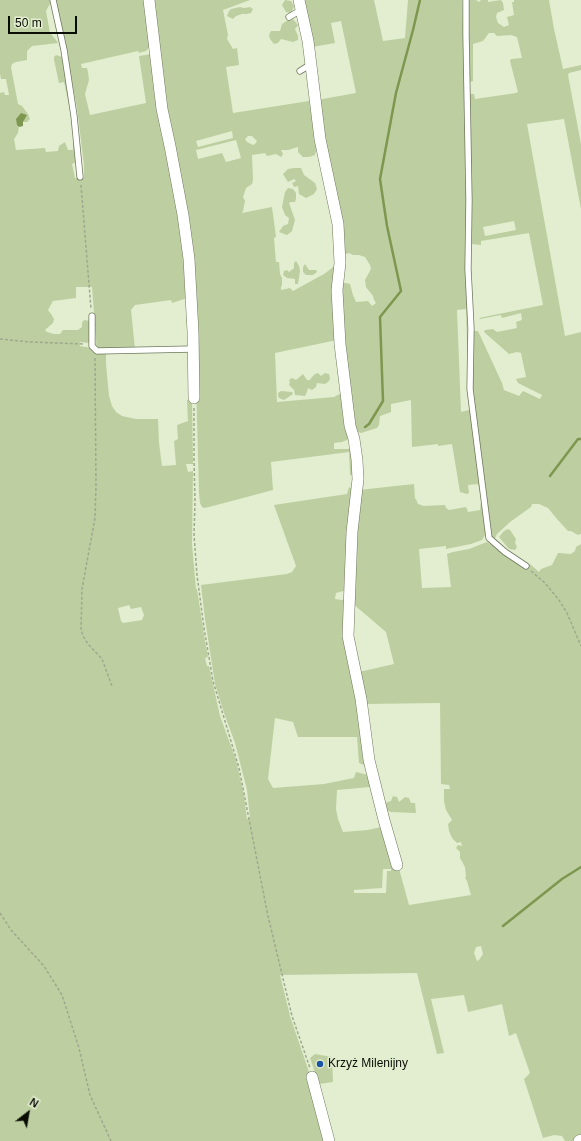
<!DOCTYPE html>
<html>
<head>
<meta charset="utf-8">
<style>
	body { margin:0 }
	#map { position:relative; width:581px; height:1141px; overflow:hidden; background:#e2eecf; font-family:Helvetica,sans-serif }
	canvas { display:block }
	.north { position:absolute; left:8px; top:1093px; width:40px; height:40px; -webkit-text-stroke:3px #e2eecf; paint-order:stroke; rotate:31deg; font-size:11px; font-weight:700; line-height:16px; text-align:center; color:#090d04 }
	.north::after { content:''; display:block; margin:auto; width:14px; height:18px; background:#090d04; clip-path:polygon(50% 0,100% 100%,50% 72%,0 100%) }
	.scale { position:absolute; left:8px; top:16px; width:69px; height:18px; box-sizing:border-box; border:2px solid #090d04; border-top:0; padding-left:5px; font-size:12px; line-height:14px; white-space:nowrap; color:#090d04; -webkit-text-stroke:3px #e2eecf; paint-order:stroke }
</style>
</head>
<body>
<div id="map">
<canvas width="581" height="1141"></canvas>
<div class="north">N</div>
<div class="scale">50 m</div>
</div>
<script>
const ctx = document.querySelector('canvas').getContext('2d');
ctx.lineJoin = 'round';
function fillPath(path, color) { ctx.fillStyle = color; ctx.fill(path, 'evenodd'); }
const poly = rows => new Path2D(rows.map(r => 'M' + r).join(''));
function trace(path, color, width, dash) { ctx.strokeStyle = color; ctx.lineWidth = width; ctx.lineCap = dash ? 'butt' : 'round'; ctx.setLineDash(dash || []); ctx.stroke(path); }
function write(font, color, halo, rows, align = 'center') {
  ctx.font = font + ' Helvetica,sans-serif'; ctx.lineWidth = 3; ctx.setLineDash([]); ctx.textBaseline = 'middle'; ctx.strokeStyle = halo; ctx.fillStyle = color; for (const [text, x, y, turn = 0] of rows) {
    ctx.save(); ctx.translate(x, y); ctx.rotate((+turn || 0) * Math.PI / 180); ctx.textAlign = isNaN(turn) ? turn : align; if (halo) ctx.strokeText(text, 0, 0); ctx.fillText(text, 0, 0); ctx.restore();
  }
}
const green = poly([
	[0,0,50,0,51,2,46,11,50,33,56,40,58,43,32,46,27,51,27,60,16,62,12,64,11,67,18,104,22,106,28,114,30,119,27,122,23,122,24,120,17,125,19,127,18,133,14,139,16,150,45,148,46,152,58,151,59,146,65,142,68,150,73,150,73,140,76,140,77,162,72,164,75,178,80,179,84,178,84,165,77,108,56,0,147,0,151,45,146,51,139,53,138,51,81,64,82,68,87,68,88,72,89,80,85,94,90,115,146,103,139,56,152,54,181,216,187,298,172,303,171,300,135,305,131,310,135,349,106,350,106,364,109,396,112,406,116,412,122,416,136,419,158,419,159,443,162,466,176,465,174,441,178,439,177,425,188,421,187,400,192,400,193,464,186,464,188,472,193,471,192,544,196,589,197,589,205,641,208,657,205,658,207,666,209,666,220,716,236,760,244,796,247,819,250,818,247,790,235,743,224,713,215,684,205,619,201,585,287,574,292,572,296,566,274,505,347,494,349,487,351,488,354,493,347,590,336,593,335,599,342,600,347,599,367,763,364,765,359,763,357,737,298,737,293,722,275,718,268,779,273,788,324,784,354,778,356,772,368,775,376,796,372,796,370,787,337,790,336,809,338,819,343,832,368,830,381,827,398,865,409,905,471,895,467,881,465,878,466,877,465,867,460,858,460,852,456,848,458,845,462,846,461,842,457,843,452,838,449,831,448,824,452,820,446,810,444,801,444,789,450,789,449,785,441,784,440,703,364,704,359,672,394,664,386,632,352,603,359,490,414,484,415,499,416,499,418,504,424,506,445,505,446,508,449,510,466,507,468,512,480,510,481,502,483,502,486,533,482,540,471,544,446,549,446,546,419,549,422,588,451,587,447,554,453,552,469,549,487,542,526,568,530,564,539,572,541,569,552,565,558,553,571,554,575,551,576,547,581,544,581,1135,574,1141,565,1141,562,1136,554,1135,543,1138,524,1079,530,1073,516,1033,509,1036,502,1004,468,1012,464,995,431,999,444,1053,437,1054,417,973,280,975,290,1016,311,1078,328,1141,0,1141,0,93,4,92,5,95,9,95,6,79,1,79,0,73],
	[76,287,92,287,97,352,92,348,80,346,80,342,88,343,91,342,90,321,84,320,82,323,82,327,78,330,63,330,60,334,54,334,47,332,45,330,53,323,54,319,51,314,48,310,53,301,76,298],
	[129,605,131,609,141,607,144,615,142,620,123,623,121,621,118,608],
	[383,869,391,869,391,871,387,871,386,893,354,893,354,890,382,888],
	[481,946,483,954,479,960,477,961,474,953,476,947],
	[154,0,250,0,223,10,228,35,227,39,233,49,237,48,239,65,226,67,233,113,309,101,317,143,315,144,317,147,315,155,309,157,303,157,298,152,298,147,288,150,281,150,283,154,281,157,276,154,267,156,265,153,252,155,253,180,252,184,246,188,243,197,245,201,243,211,242,213,272,207,276,237,274,238,276,262,279,262,280,274,282,278,282,285,281,287,281,290,290,288,293,291,324,274,336,265,337,340,275,353,277,402,334,397,343,392,350,436,347,440,342,442,334,443,334,449,353,449,353,475,350,475,349,452,271,462,273,490,209,507,204,508,202,507,200,503,199,493,195,345],
	[232,131,233,138,198,147,196,141],
	[248,136,252,136,257,141,255,144,253,145,247,142,245,139],
	[236,140,241,158,226,162,222,153,198,159,196,150],
	[285,0,291,1,294,6,293,9,291,13,286,12,282,5],
	[300,0,374,0,383,41,405,38,408,0,462,0,465,81,467,309,470,402,481,492,480,492,478,484,468,485,469,493,467,494,460,492,452,444,438,446,438,444,412,447,411,400,391,404,391,412,380,416,379,425,377,428,361,433,353,430,340,282,350,284,353,295,356,302,368,301,372,306,376,303,374,300,373,296,366,287,365,280,371,269,370,265,365,257,359,255,353,255,349,253,346,254,343,252,317,100,356,93,341,21,331,23,335,43,312,47],
	[466,309,469,410,461,412,457,310],
	[468,0,476,0,479,2,481,0,488,0,488,2,501,0,503,3,504,10,497,13,496,17,498,23,504,27,509,25,507,17,514,15,512,2,514,2,514,0,549,0,554,29,563,69,581,65,581,70,569,73,568,75,581,144,581,209,564,119,527,124,565,336,581,332,581,534,578,535,571,531,568,531,557,519,548,508,539,504,532,504,531,507,510,522,497,534,495,538,496,541,492,538,491,529,473,398,472,333,474,331,478,331,502,383,504,390,519,396,523,391,540,399,542,395,518,383,516,379,526,377,521,353,517,352,509,354,484,332,485,330,493,329,497,332,517,328,516,322,522,320,521,313,502,318,501,315,480,319,479,318,543,305,529,233,481,241,481,245,472,244,470,94,474,94,475,99,516,93,518,92,510,61,511,59,522,58,517,37,511,35,497,36,494,33,489,33,483,41,473,44,473,81,470,82],
	[514,221,516,230,485,236,483,227],
	[240,7,244,8,250,7,253,9,251,13,247,14,242,14,236,16,233,19,227,16,229,11,231,9],
	[293,19,298,25,295,29,298,36,298,40,293,42,281,39,278,43,274,44,270,39,269,35,271,31,280,31,282,24,288,20],
	[56,55,62,57,69,90,70,110,64,82,59,83,54,60,54,57],
	[294,168,301,168,304,175,315,183,317,189,314,194,306,198,299,194,298,186,294,187,292,183,296,181,294,179,288,182,283,174,288,169],
	[288,188,293,189,296,193,296,199,295,202,291,202,289,203,295,220,292,231,287,235,279,232,283,226,288,224,289,218,285,215,282,207,285,192],
	[296,261,299,266,300,271,298,284,295,284,295,279,287,278,283,275,284,271,287,270,289,272,294,268,294,263],
	[305,264,309,270,316,270,317,272,313,275,306,275,303,272,303,267],
	[318,373,321,376,325,373,329,374,330,379,328,382,325,384,317,383,316,387,312,390,308,388,307,392,305,396,295,395,294,390,289,385,290,382,289,380,292,378,296,380,303,374,307,380,310,380,311,378,315,374],
	[281,391,292,392,293,394,284,400,279,398,278,396,278,393],
	[508,529,510,530,516,539,515,543,517,547,515,550,509,549,499,537,504,531],
	[393,796,397,797,399,802,405,797,409,798,411,803,415,803,416,813,391,812,386,810,385,803,391,801],
	[315,1054,332,1057,333,1082,319,1084,310,1058]
]);
const water = poly([
	[21,113,27,115,23,122,23,126,19,127,17,125,16,119]
]);
const stream = poly([
	[365,427,369,424,383,401,380,317,401,291,387,226,380,179,396,93,413,30,420,0],
	[550,476,578,439,581,439],
	[503,926,562,879,581,867]
]);
const path = poly([
	[81,185,91,309],
	[0,339,31,342,84,344],
	[95,358,96,485,95,518,82,589,81,629,83,636,88,644,102,659,112,686],
	[194,408,194,459,195,501,194,535,197,575,204,628,213,681,239,768,268,916,292,1016,310,1068],
	[531,571,545,583,559,600,567,613,581,646],
	[0,913,11,930,44,966,62,995,79,1048,90,1095,111,1141]
]);
const lane = poly([
	[53,0,64,50,74,116,80,177],
	[466,0,466,34,469,200,468,269,471,328,470,389,489,538,505,552,526,566],
	[289,17,301,10],
	[300,71,311,64],
	[92,316,92,346,97,351,193,349]
]);
const street = poly([
	[149,0,162,109,170,146,183,215,189,259,193,332,194,398],
	[299,0,308,41,320,139,338,224,340,263,337,290,340,344,350,426,354,439,357,460,358,479,352,532,348,636,361,699,369,760,384,820,397,865],
	[312,1077,329,1141],
	[579,1141,581,1140]
]);
const markers = [
	[320,1064,4,"#1954a5"]
];
const poiNames = [
	["Krzyż Milenijny",328,1064]
];
fillPath(green, '#bdcfa0');
fillPath(water, '#7e9750');
trace(stream, '#7e9750', 2.5);
trace(lane, '#6d785d', 7);
trace(street, '#6d785d', 12);
trace(path, '#9ea88f', 1.5, [3, 2]);
trace(lane, '#fff', 5.5);
trace(street, '#fff', 11);
for (const [x, y, r, color] of markers) { const dot = new Path2D(); dot.arc(x, y, r, 0, 2 * Math.PI); ctx.fillStyle = color; ctx.fill(dot); trace(dot, '#e2eecf', 1.5); }
write('12px', '#090d04', '#e2eecf', poiNames, 'left');
</script>
</body>
</html>
